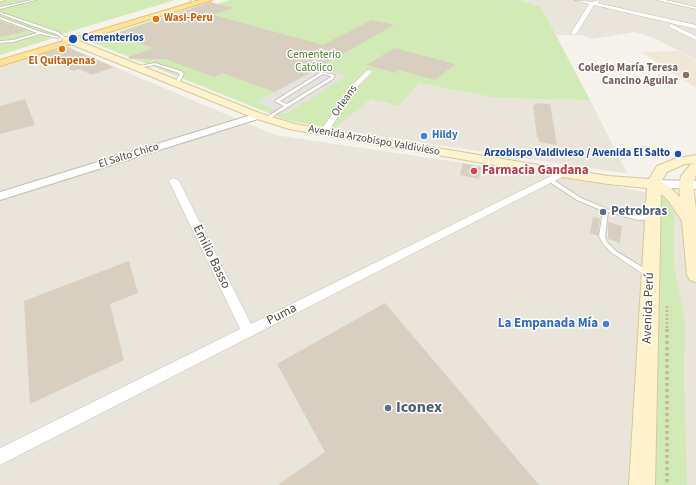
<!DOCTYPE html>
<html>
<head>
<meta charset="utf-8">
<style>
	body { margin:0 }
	canvas { display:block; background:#f6f3ec }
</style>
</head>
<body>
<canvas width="696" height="485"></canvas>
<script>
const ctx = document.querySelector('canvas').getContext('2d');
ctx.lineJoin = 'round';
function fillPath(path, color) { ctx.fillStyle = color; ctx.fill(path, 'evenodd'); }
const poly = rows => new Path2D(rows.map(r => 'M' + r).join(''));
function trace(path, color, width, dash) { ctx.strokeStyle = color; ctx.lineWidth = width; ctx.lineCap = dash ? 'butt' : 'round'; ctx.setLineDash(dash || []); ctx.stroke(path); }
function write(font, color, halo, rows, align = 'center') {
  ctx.font = font + ' "Source Sans 3",sans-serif'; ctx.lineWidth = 3; ctx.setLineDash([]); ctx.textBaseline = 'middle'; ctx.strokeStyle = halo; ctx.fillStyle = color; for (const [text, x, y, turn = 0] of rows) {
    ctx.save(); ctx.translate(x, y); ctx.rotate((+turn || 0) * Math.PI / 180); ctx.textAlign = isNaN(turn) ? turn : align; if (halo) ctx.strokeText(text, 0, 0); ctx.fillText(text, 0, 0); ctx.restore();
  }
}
const residential = poly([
	[519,0,696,0,696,60,654,38,635,32,593,39,580,35,555,35,541,7],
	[65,46,275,135,597,183,696,202,696,485,0,485,0,66],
	[419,83,496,98,590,100,627,173,615,172,334,129,371,99,399,106]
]);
const education = poly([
	[678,51,696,61,696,88,641,52]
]);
const green = poly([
	[0,0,175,0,75,30,50,38,51,39,0,55],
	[230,0,519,0,541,7,590,100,496,98,419,83,399,106,371,99,334,129,286,120,89,41,154,20,161,22],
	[658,192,665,198,674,213,674,266,685,319,684,373,687,485,649,485]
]);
const parking = poly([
	[320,68,347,76,286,114,256,102]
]);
const building = poly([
	[210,2,234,8,213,15,323,45,372,20,394,25,275,92,222,73,214,77,165,59,129,59,129,57,153,48,114,34],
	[0,21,27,31,0,37],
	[67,47,72,49,114,67,92,75,79,69,73,71,39,55],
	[394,48,455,64,435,80,399,70,395,73,367,65],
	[25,99,35,125,0,134,0,106],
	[535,103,550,104,557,145,539,142,539,138,537,138,533,105,535,105],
	[463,163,481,167,479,179,460,175],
	[593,217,600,219,598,236,590,233],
	[608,222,622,226,620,243,608,239],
	[129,261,138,293,110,304,124,360,30,404,24,301],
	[385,303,539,485,278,485,325,452,277,364]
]);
const pathFar1 = poly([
	[667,306,667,330]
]);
const path = poly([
	[667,329,667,485]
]);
const service = poly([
	[0,0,5,0,0,2,0,0],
	[32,0,36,0,0,9,0,7,32,0],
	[190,0,193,0,195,1,194,2,190,0],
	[0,12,58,32,67,39,65,40,56,34,0,14,0,12],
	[0,17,41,32,59,37,58,38,40,34,13,42,0,43,0,41,13,40,37,33,0,19,0,17],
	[155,63,181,71,184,74,178,84,175,83,180,74,179,73,155,65,136,68,134,67,155,63],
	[321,72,335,75,333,79,267,120,265,120,265,118,284,106,276,102,276,100,321,72],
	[323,74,331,76,331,77,287,104,280,101,323,74],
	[548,179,552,179,581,198,607,209,638,216,655,216,656,217,653,219,638,220,608,212,605,236,607,242,616,251,650,272,651,274,650,276,646,276,612,253,603,244,599,236,603,211,577,200,548,181,548,179]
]);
const minor = poly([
	[575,0,593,2,599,0,600,1,597,3,696,25,696,29,594,5,577,33,574,35,571,33,589,4,575,0],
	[657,0,665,0,696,7,696,9,657,0],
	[671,24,696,36,696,40,669,27,668,26,671,24],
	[368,70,373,71,358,86,326,135,320,135,319,133,353,84,368,70],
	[563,170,568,173,566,175,0,465,0,448,240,329,169,181,171,179,174,178,179,181,251,324,563,170]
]);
const tertiary = poly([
	[258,113,263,116,261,118,0,200,0,192,258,113],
	[654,180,696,181,696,189,650,187,648,184,650,181,654,180]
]);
const secondary = poly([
	[63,37,69,37,262,114,295,124,323,129,563,169,608,176,649,179,657,166,677,158,696,155,696,163,685,164,667,172,661,182,670,187,680,197,679,185,681,176,691,164,696,163,696,175,693,185,696,209,696,282,690,280,687,275,682,221,667,199,661,194,655,485,629,485,647,188,608,184,563,177,289,129,254,118,63,41,63,37]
]);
const primary = poly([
	[200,0,212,0,0,66,0,60,200,0]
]);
const markers = [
	[156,19,4,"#e8710a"],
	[73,39,5,"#1a4fb4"],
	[62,49,4,"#e8710a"],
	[686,75,4,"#8d6e63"],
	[424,136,4,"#3f7fe0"],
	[678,154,4,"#1a4fb4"],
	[474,171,4,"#e0444e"],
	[603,212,4,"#5c6f8a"],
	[606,324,4,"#3f7fe0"],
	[388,408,4,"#5c6f8a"]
];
const farFoodnames = [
	["Wasi-Peru",164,19],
	["El Quitapenas",62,62,"center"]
];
const farTransitnames = [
	["Cementerios",82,39],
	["Arzobispo Valdivieso / Avenida El Salto",670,154,"right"]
];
const farParknames = [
	["Cementerio",314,56],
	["Católico",314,69]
];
const farEducationnames = [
	["Colegio María Teresa",678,69],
	["Cancino Aguilar",678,82]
];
const farStreetnames = [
	["Orleans",345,101,-55],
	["Avenida Arzobispo Valdivieso",374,141,10],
	["El Salto Chico",129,156,-17]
];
const farShopnames = [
	["Hildy",432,136]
];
const healthNames = [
	["Farmacia Gandana",482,171]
];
const serviceNames = [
	["Petrobras",611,212]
];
const streetNames = [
	["Emilio Basso",211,257,64],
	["Avenida Perú",649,308,-88],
	["Puma",282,315,-27]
];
const shopNames = [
	["La Empanada Mía",598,324]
];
const nearServicenames = [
	["Iconex",396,408]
];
fillPath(residential, '#eae5da');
fillPath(education, '#efe8d6');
fillPath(green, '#d2eab5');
fillPath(parking, '#e5e3e0');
fillPath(building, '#d8cfc1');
trace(service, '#c2bbae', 1.5);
trace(minor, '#c2bbae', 1);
trace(tertiary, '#c2bbae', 2);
trace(secondary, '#d6c79b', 2);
trace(primary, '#e6c16a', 2);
trace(pathFar1, '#c4b79f', 2.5, [2, 2]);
trace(path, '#c4b79f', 3.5, [3, 3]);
fillPath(service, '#fff');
fillPath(minor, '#fff');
fillPath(tertiary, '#fff');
fillPath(secondary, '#fff3cd');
fillPath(primary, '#ffe39c');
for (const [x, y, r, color] of markers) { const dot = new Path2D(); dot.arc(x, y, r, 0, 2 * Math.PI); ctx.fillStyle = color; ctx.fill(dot); trace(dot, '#fff', 1.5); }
write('bold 11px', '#c56008', '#fff', farFoodnames, 'left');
write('bold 11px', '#164399', '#fff', farTransitnames, 'left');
write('11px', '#4a7f2a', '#fff', farParknames);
write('bold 11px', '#785e54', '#fff', farEducationnames, 'right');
write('11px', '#4b4439', '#fff', farStreetnames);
write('bold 11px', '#366cbe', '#fff', farShopnames, 'left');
write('bold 13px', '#be3a42', '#fff', healthNames, 'left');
write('bold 13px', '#4e5e75', '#fff', serviceNames, 'left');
write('13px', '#4b4439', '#fff', streetNames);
write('bold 13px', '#366cbe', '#fff', shopNames, 'right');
write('bold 16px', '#4e5e75', '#fff', nearServicenames, 'left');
</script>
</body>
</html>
